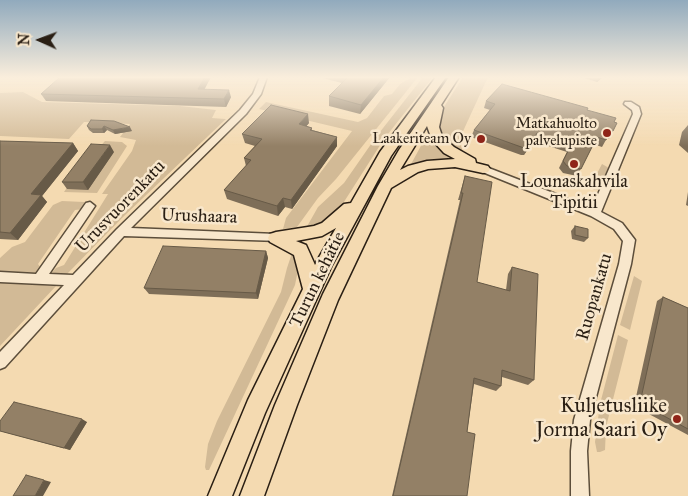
<!DOCTYPE html>
<html>
<head>
<meta charset="utf-8">
<style>
	body { margin:0 }
	#map { position:relative; width:688px; height:496px; overflow:hidden; background:#f4dab1; font-family:"IM FELL Great Primer",serif }
	canvas { display:block }
	.north { position:absolute; left:15px; top:15px; width:50px; height:50px; -webkit-text-stroke:4px #f8e7cc; paint-order:stroke; rotate:272deg; font-size:14px; font-weight:700; line-height:20px; text-align:center; color:#2a1f14 }
	.north::after { content:''; display:block; margin:auto; width:18px; height:22px; background:#2a1f14; clip-path:polygon(50% 0,100% 100%,50% 72%,0 100%) }
</style>
</head>
<body>
<div id="map">
<canvas width="688" height="496"></canvas>
<div class="north">N</div>
</div>
<script>
const ctx = document.querySelector('canvas').getContext('2d');
ctx.lineJoin = 'round';
function fillPath(path, color) { ctx.fillStyle = color; ctx.fill(path, 'evenodd'); }
const poly = rows => new Path2D(rows.map(r => 'M' + r).join(''));
function trace(path, color, width, dash) { ctx.strokeStyle = color; ctx.lineWidth = width; ctx.lineCap = dash ? 'butt' : 'round'; ctx.setLineDash(dash || []); ctx.stroke(path); }
function write(font, color, halo, rows, align = 'center') {
  ctx.font = font + ' "IM FELL Great Primer",serif'; ctx.lineWidth = 5; ctx.setLineDash([]); ctx.textBaseline = 'middle'; ctx.strokeStyle = halo; ctx.fillStyle = color; for (const [text, x, y, turn = 0] of rows) {
    ctx.save(); ctx.translate(x, y); ctx.rotate((+turn || 0) * Math.PI / 180); ctx.textAlign = isNaN(turn) ? turn : align; if (halo) ctx.strokeText(text, 0, 0); ctx.fillText(text, 0, 0); ctx.restore();
  }
}
const green = poly([
	[412,77,418,77,336,179,318,198,297,227,283,229,286,218,352,131,259,109,266,102,358,122,367,118,384,96,392,94,400,84],
	[423,77,433,77,384,139,335,216,323,224,305,230,318,207,344,183,376,137],
	[463,77,488,77,459,140,464,155,445,142,437,126,442,110],
	[23,92,42,102,180,106,216,110,212,118,226,119,122,218,67,274,51,273,56,268,64,265,108,194,102,194,132,151,136,140,120,137,130,124,84,122,69,139,0,136,0,93],
	[429,131,460,161,410,166],
	[105,141,122,142,127,146,97,193,64,192,81,167],
	[602,164,609,168,599,190,594,190,590,187],
	[62,201,84,202,86,205,84,209,75,210,38,264,41,268,38,273,0,272,0,258,12,247,25,242,53,205],
	[292,253,298,270,295,285,209,470,206,470,205,467,208,444,217,421,281,292,287,268],
	[634,276,642,281,630,330,620,325],
	[0,282,56,286,0,346],
	[618,335,628,340,606,427,605,450,600,452,597,452,595,442,600,404]
]);
const minor = poly([
	[260,77,267,77,261,94,246,114,131,228,276,234,280,235,282,238,280,241,124,236,5,367,0,369,0,352,64,285,0,282,0,272,36,274,86,203,90,202,95,206,49,274,73,275,117,229,240,110,253,94,260,77],
	[625,102,631,102,639,107,641,114,601,212,622,223,635,240,631,264,590,420,587,451,589,496,571,496,571,451,574,420,619,264,623,241,614,229,591,216,480,171,478,169,483,166,486,167,592,208,633,114,632,110,624,104,625,102]
]);
const highway = poly([
	[436,77,446,77,391,156,332,265,265,413,232,496,208,496,248,400,303,289,294,255,270,242,268,238,270,234,276,232,314,226,322,223,344,204,351,203,380,152,436,77],
	[336,228,318,259,315,265,306,245,296,241,322,236,336,228],
	[449,77,459,77,441,105,443,108,439,127,442,136,454,147,475,159,476,163,488,166,490,169,488,172,483,173,455,167,428,169,418,172,391,188,338,300,297,405,264,496,240,496,275,405,323,294,378,186,399,150,449,77],
	[427,126,432,140,444,153,455,159,427,161,408,166,400,170,427,126]
]);
const wall = poly([
	[211,77,204,89,231,97,226,107,46,101,41,94],
	[318,77,390,77,360,114,329,106,329,96,342,83],
	[581,77,603,77,597,82],
	[486,101,587,110,614,122,613,131,609,139,607,138,602,147,593,144,577,176,563,173,559,168,567,152,533,141,524,155,521,155,471,137,474,130,490,110,484,108],
	[91,120,132,131,115,134,107,130,104,133,93,133,89,130,87,126],
	[309,123,306,126,312,128,312,130,337,137,337,146,292,209,285,207,278,216,227,199,224,190,246,166,244,158,255,146,245,143,242,134],
	[688,125,688,153,679,145,682,132],
	[0,141,73,143,78,151,42,196,47,202,18,240,0,239],
	[114,152,88,190,67,189,62,182],
	[465,176,477,282,506,290,508,274,512,267,534,380,528,385,502,377,501,386,496,391,474,384,467,432,467,496,392,496,460,200,458,200],
	[688,192,688,206,686,205],
	[575,226,588,238,584,242,572,239,571,231],
	[266,251,268,258,258,299,149,294,144,288],
	[663,297,688,308,688,435,634,406,657,301],
	[0,421,87,422,70,450,0,431]
]);
const shadedWall = poly([
	[205,77,211,77,201,96,198,89],
	[384,77,390,77,360,114,361,105],
	[599,77,603,77,597,82],
	[229,90,231,97,226,107,224,99],
	[308,114,309,123,300,134,299,124],
	[104,126,107,130,104,133,102,129],
	[130,127,132,131,115,134,113,130],
	[537,133,533,141,524,155,527,148],
	[337,137,337,146,292,209,291,200],
	[73,143,78,151,42,196,47,202,18,240,10,233,31,194],
	[110,145,114,152,88,190,83,182],
	[283,198,285,207,278,216,277,206],
	[266,251,268,258,258,299,256,293],
	[82,419,87,422,70,450,64,448],
	[44,480,51,482,43,496,35,496]
]);
const building = poly([
	[60,77,205,77,198,89,229,90,224,99,41,94,60,77],
	[348,77,384,77,361,105,329,96,348,77],
	[502,84,588,108,587,110,616,118,614,122,617,123,613,131,610,130,606,140,597,137,581,169,567,166,563,161,571,145,537,133,527,148,524,148,474,130,495,104,486,101,502,84],
	[271,105,308,114,299,124,312,128,310,130,337,137,291,200,283,198,277,206,224,190,251,160,244,158,262,139,242,134,271,105],
	[91,120,114,121,130,127,113,130,104,126,102,129,91,129,87,126,91,120],
	[0,141,73,143,31,194,41,195,10,233,0,232,0,141],
	[91,144,110,145,83,182,62,182,91,144],
	[465,176,492,182,477,282,510,291,512,267,538,274,534,380,502,370,501,386,474,378,467,432,475,434,467,496,393,496,463,193,461,193,465,176],
	[575,226,588,229,588,238,575,235,575,226],
	[163,246,266,251,256,293,144,288,163,246],
	[663,297,688,308,688,429,640,403,663,297],
	[14,402,82,419,64,448,0,431,0,421,14,402],
	[26,475,44,480,35,496,13,496,26,475]
]);
const markers = [
	[607,133,5,"#8f2418"],
	[481,139,5,"#8f2418"],
	[574,164,5,"#8f2418"],
	[677,419,5,"#8f2418"]
];
const farPoinames = [
	["Matkahuolto",597,124],
	["palvelupiste",597,141],
	["Laakeriteam Oy",471,139]
];
const poiNames = [
	["Lounaskahvila",574,183],
	["Tipitii",574,204]
];
const streetNames = [
	["Urusvuorenkatu",121,207,-46],
	["Urushaara",199,217,2],
	["Turun kehätie",318,280,-64],
	["Ruopankatu",595,297,-74]
];
const nearPoinames = [
	["Kuljetusliike",667,407],
	["Jorma Saari Oy",667,431]
];
fillPath(green, '#d2ba96');
trace(minor, '#5c4e3b', 3);
trace(highway, '#2a1f14', 3);
fillPath(minor, '#f8e7cc');
fillPath(highway, '#f4dab1');
fillPath(wall, '#7e6e58');
fillPath(shadedWall, '#675a47');
fillPath(building, '#938066');
trace(building, '#675a47', 1);
const sky = ctx.createLinearGradient(0, 0, 0, 146);
sky.addColorStop(0, '#91aabd');
sky.addColorStop(0.53, '#faeedc');
sky.addColorStop(1, '#faeedc00');
ctx.fillStyle = sky;
ctx.fillRect(0, 0, 688, 146);
for (const [x, y, r, color] of markers) { const dot = new Path2D(); dot.arc(x, y, r, 0, 2 * Math.PI); ctx.fillStyle = color; ctx.fill(dot); trace(dot, '#f8e7cc', 2); }
write('15px', '#2a1f14', '#f8e7cc', farPoinames, 'right');
write('18px', '#2a1f14', '#f8e7cc', poiNames);
write('18px', '#2a1f14', '#f8e7cc', streetNames);
write('21px', '#2a1f14', '#f8e7cc', nearPoinames, 'right');
</script>
</body>
</html>
